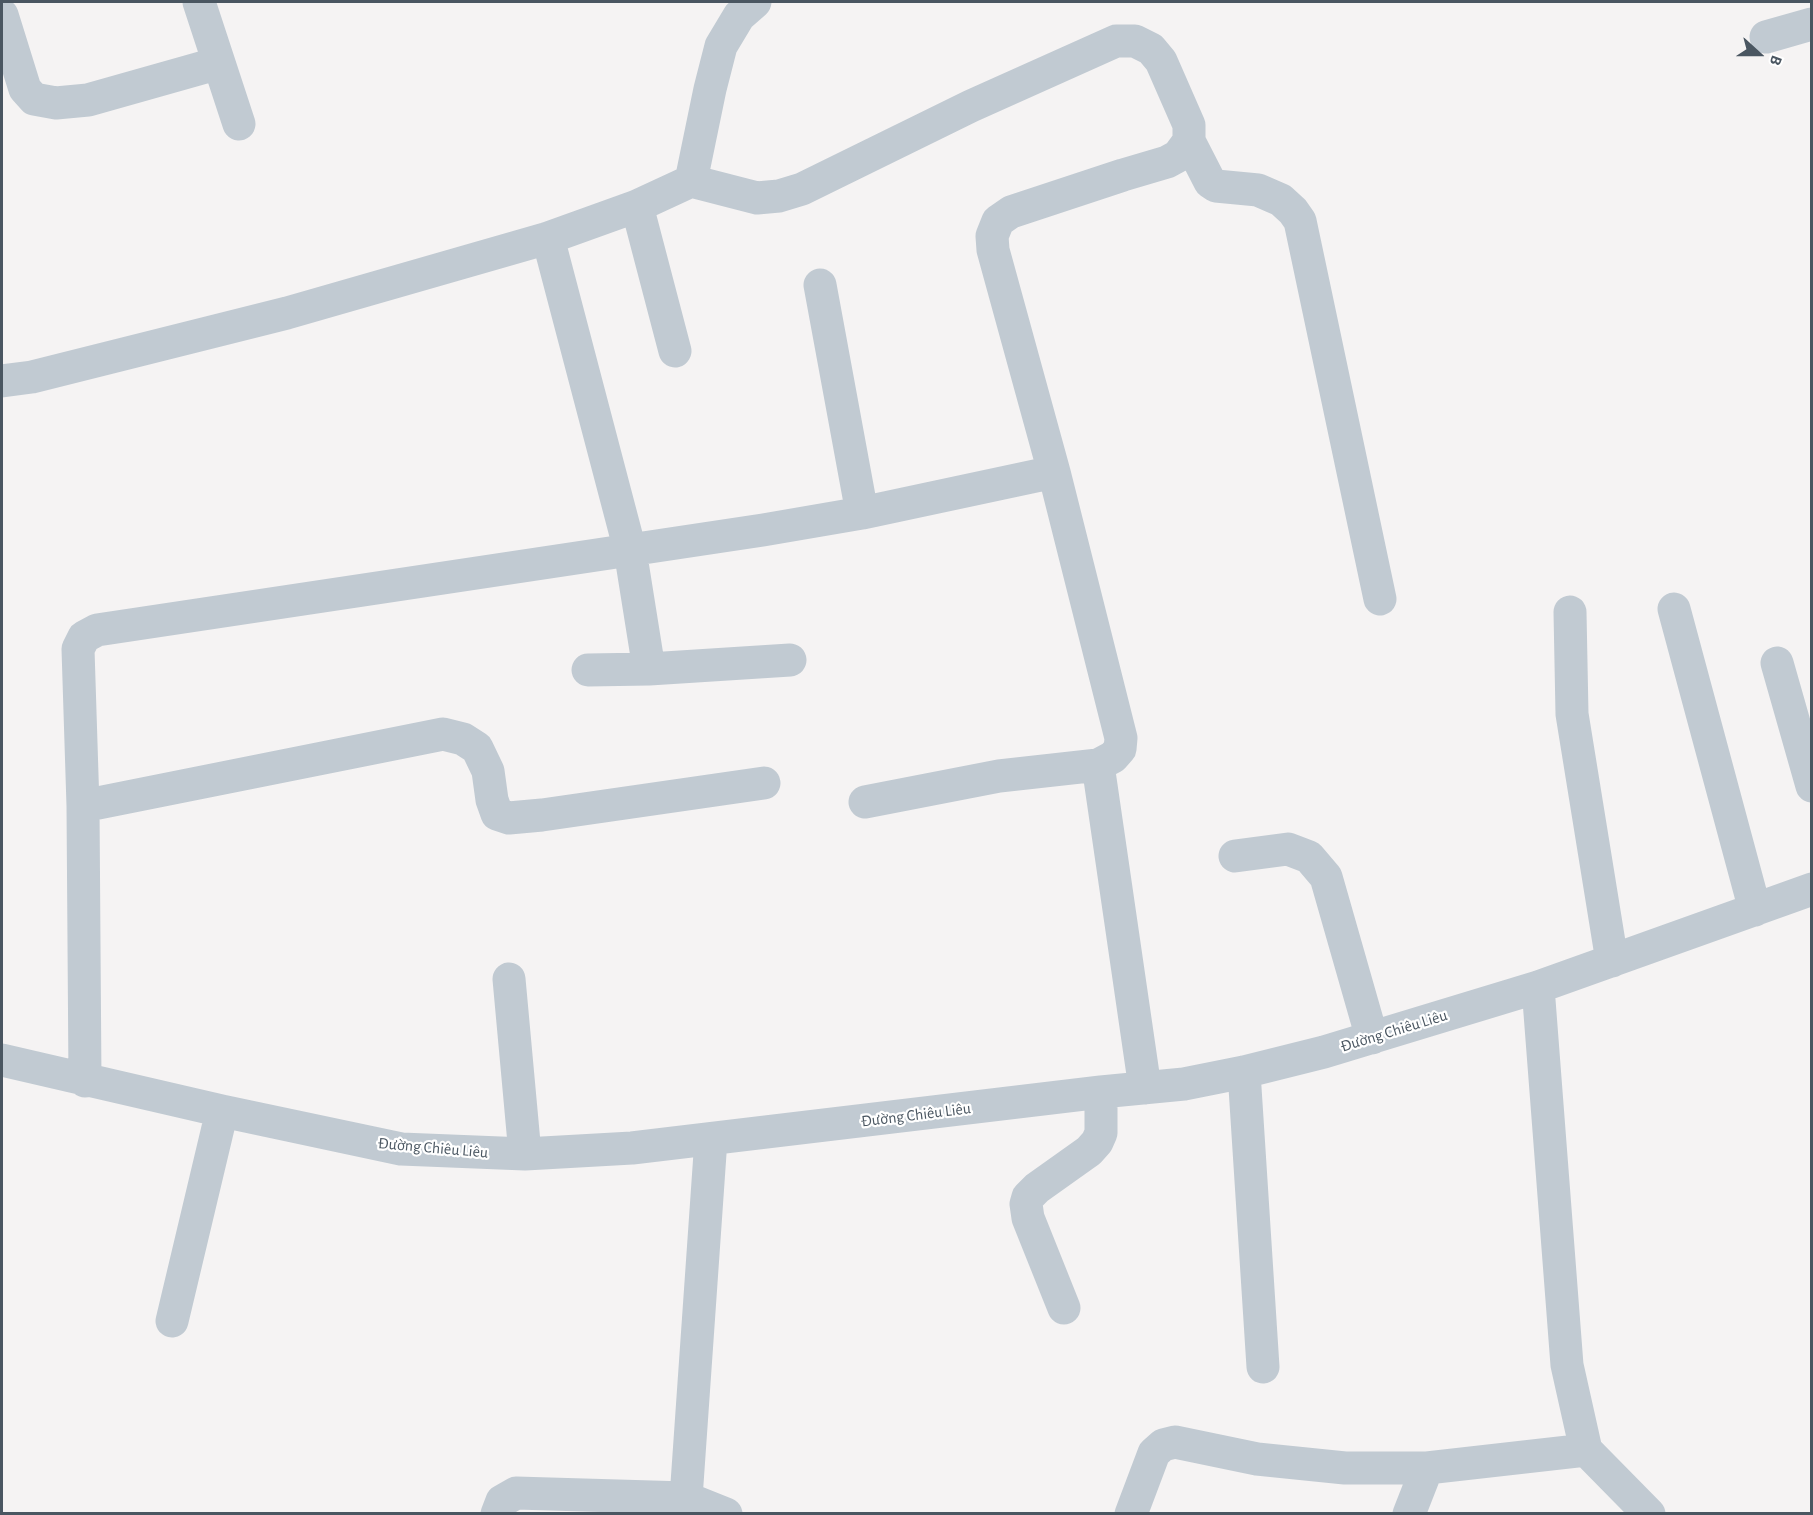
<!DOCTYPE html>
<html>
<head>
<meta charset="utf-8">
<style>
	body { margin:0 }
	#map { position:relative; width:1813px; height:1515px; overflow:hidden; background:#f5f3f3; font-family:"Alegreya Sans",sans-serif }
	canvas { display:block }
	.frame { position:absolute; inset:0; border:3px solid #4a5661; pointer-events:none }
	.north { position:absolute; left:1729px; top:24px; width:60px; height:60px; -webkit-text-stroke:4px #fff; paint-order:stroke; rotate:111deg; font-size:16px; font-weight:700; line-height:24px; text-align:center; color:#4a5661 }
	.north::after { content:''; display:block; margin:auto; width:21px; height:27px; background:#4a5661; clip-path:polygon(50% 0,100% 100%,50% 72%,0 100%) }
</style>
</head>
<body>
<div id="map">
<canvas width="1813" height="1515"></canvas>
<div class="frame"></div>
<div class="north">B</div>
</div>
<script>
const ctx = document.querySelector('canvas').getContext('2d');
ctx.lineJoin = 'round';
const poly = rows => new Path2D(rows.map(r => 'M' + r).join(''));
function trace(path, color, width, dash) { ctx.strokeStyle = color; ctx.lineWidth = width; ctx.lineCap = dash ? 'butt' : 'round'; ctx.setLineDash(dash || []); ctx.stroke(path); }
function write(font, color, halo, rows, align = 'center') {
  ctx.font = font + ' "Alegreya Sans",sans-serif'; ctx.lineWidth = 4.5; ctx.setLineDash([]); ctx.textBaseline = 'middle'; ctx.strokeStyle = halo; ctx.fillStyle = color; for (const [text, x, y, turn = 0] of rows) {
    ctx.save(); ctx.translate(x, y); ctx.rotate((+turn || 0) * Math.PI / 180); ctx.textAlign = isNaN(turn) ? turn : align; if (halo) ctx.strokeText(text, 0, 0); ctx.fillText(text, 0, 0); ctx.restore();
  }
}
const minor = poly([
	[199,2,239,124],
	[2,15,25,89,34,99,56,103,88,100,219,63],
	[1766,37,1812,24],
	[1189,141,1210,182,1216,186,1258,190,1281,200,1293,211,1300,221,1380,599],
	[691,181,710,89,721,46,739,16,755,2],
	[637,206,675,351],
	[548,238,630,550,649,669],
	[820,285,862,513],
	[2,381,32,377,287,313,548,238,637,206,691,181,757,198,779,196,802,189,971,106,1116,41,1135,41,1151,49,1161,61,1189,125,1189,141,1178,156,1167,162,1123,175,1011,212,998,221,992,236,993,250,1054,472],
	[1674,609,1755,910],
	[1570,612,1572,714,1612,961],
	[1777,663,1812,786],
	[588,670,649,669,790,660],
	[1098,765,1145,1088],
	[83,806,78,649,84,637,97,630,763,530,862,513,1054,472,1121,738,1120,749,1113,757,1098,765,999,776,865,802],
	[1235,856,1288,849,1309,857,1326,877,1372,1038],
	[509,979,525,1154],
	[1538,987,1567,1365,1586,1450,1649,1514],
	[2,1060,222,1111,401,1149,525,1154,632,1148,1101,1092,1184,1084,1244,1072,1324,1052,1538,987,1812,889],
	[1244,1072,1263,1367],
	[85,1081,83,806,443,734,463,739,477,748,488,771,492,800,497,814,509,818,542,815,764,783],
	[1064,1308,1028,1218,1026,1204,1028,1197,1037,1188,1089,1151,1097,1142,1101,1133,1101,1092],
	[172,1321,222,1111],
	[686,1498,711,1139],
	[497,1514,502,1501,516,1493,686,1498,726,1514],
	[1131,1514,1154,1453,1163,1445,1175,1442,1257,1459,1345,1468,1427,1468,1586,1450],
	[1409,1514,1427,1468]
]);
const streetNames = [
	["Đường Chiêu Liêu",1394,1031,-17],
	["Đường Chiêu Liêu",916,1115,-7],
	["Đường Chiêu Liêu",433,1148,5]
];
trace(minor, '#c1cad2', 33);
write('16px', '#4a5661', '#fff', streetNames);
</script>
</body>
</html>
